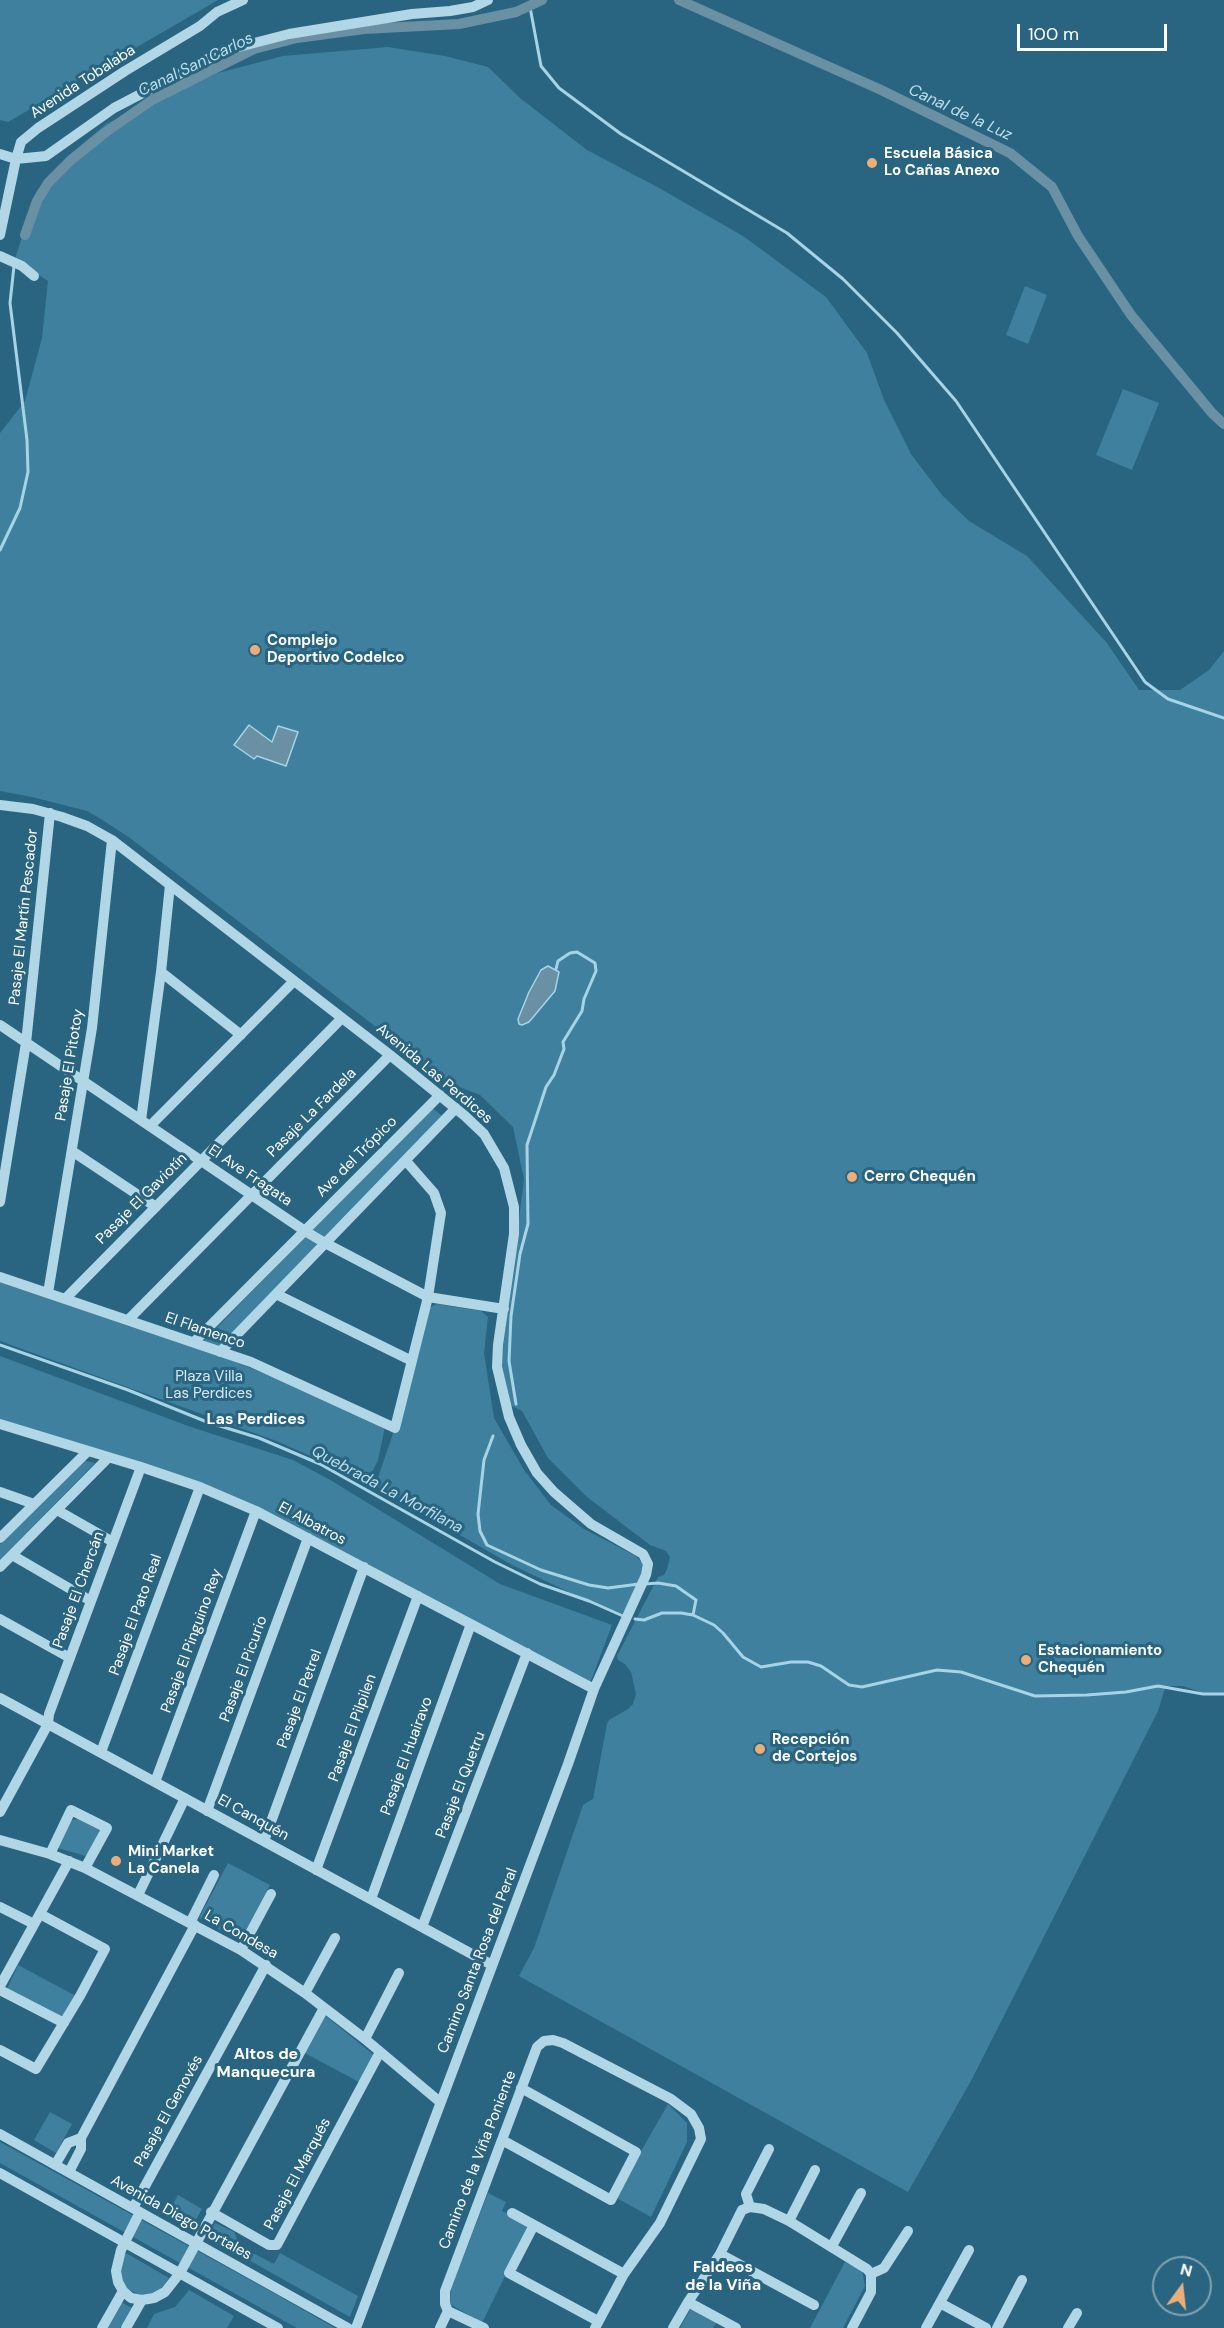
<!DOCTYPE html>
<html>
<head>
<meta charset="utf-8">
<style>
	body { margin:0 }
	#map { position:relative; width:1224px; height:2328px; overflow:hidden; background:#296580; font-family:"DM Sans",sans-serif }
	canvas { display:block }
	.north { position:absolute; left:1152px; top:2256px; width:60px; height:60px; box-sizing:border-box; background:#296580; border:2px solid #7fa3b3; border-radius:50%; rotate:15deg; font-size:16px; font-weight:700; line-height:24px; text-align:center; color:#fff }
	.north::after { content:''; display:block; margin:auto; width:21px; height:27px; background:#ecae78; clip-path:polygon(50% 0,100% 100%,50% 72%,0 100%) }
	.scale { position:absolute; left:1017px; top:24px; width:150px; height:27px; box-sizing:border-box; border:3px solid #fff; border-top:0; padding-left:8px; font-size:18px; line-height:21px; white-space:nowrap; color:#fff; -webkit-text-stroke:4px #296580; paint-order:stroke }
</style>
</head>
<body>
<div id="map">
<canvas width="1224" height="2328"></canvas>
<div class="north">N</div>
<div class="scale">100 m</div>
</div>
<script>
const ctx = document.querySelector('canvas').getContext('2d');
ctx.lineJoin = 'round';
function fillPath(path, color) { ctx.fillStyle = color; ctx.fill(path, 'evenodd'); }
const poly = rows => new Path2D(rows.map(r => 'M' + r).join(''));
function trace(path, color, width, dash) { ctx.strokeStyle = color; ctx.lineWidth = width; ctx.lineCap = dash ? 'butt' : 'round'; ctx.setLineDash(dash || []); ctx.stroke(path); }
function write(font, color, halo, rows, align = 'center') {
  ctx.font = font + ' "DM Sans",sans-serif'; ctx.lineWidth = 6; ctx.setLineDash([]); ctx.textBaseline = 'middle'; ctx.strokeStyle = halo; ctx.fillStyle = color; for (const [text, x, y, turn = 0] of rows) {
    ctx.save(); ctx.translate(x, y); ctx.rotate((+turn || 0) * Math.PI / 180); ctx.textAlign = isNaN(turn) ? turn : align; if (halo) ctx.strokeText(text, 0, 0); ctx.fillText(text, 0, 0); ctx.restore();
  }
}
const green = poly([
	[0,0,218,0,8,122,0,120],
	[388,47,445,56,488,67,520,98,587,150,659,188,743,236,826,297,867,353,884,400,911,454,942,495,969,521,1027,556,1107,643,1139,690,1180,690,1209,670,1224,651,1224,1695,1207,1694,1183,1686,1168,1686,1165,1688,1158,1711,972,2079,908,2192,519,1976,534,1948,583,1805,593,1799,607,1724,609,1720,628,1709,633,1704,636,1694,631,1672,625,1664,618,1660,617,1656,658,1577,664,1575,667,1569,670,1557,666,1551,650,1545,587,1497,548,1458,522,1411,506,1403,501,1363,524,1179,513,1127,480,1095,449,1083,130,838,104,821,87,811,32,797,0,791,0,433,25,401,42,338,48,281,15,259,36,192,65,159,106,124,218,73,283,56],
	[1025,286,1047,295,1028,344,1006,335],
	[1123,389,1159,403,1132,470,1096,455],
	[431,1107,445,1118,219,1349,201,1344],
	[0,1282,210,1352,266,1374,385,1427,378,1460,366,1485,326,1463,279,1442,0,1341],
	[437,1304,481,1311,488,1317,484,1353,494,1418,524,1470,551,1505,584,1529,636,1556,643,1564,643,1573,623,1614,573,1594,512,1565,375,1486,395,1428,426,1309],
	[0,1356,191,1427,293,1460,332,1481,500,1584,612,1625,590,1683,272,1514,0,1419],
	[82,1460,95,1463,0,1560,0,1544],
	[78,1819,100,1830,89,1857,58,1848,71,1820],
	[228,1863,270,1885,240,1941,199,1918],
	[18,1965,76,1996,63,2020,6,1991],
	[322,2013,375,2056,359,2082,303,2052],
	[668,2104,687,2123,687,2142,651,2217,615,2197],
	[50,2112,72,2124,56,2153,34,2140],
	[0,2142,279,2296,335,2328,297,2328,0,2163],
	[488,2193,506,2202,502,2211,530,2225,482,2323,450,2304,451,2289],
	[178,2195,202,2209,191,2228,167,2215],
	[215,2223,234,2232,241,2247,274,2264,280,2253,358,2296,350,2317,208,2237],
	[126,2253,169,2278,160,2290,149,2296,140,2295,128,2289,122,2281,121,2272,123,2258],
	[845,2262,862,2270,865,2286,843,2328,810,2328],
	[189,2290,234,2316,227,2328,147,2328,154,2314,175,2307],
	[121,2302,132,2308,120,2328,107,2328],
	[694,2308,717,2322,713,2328,680,2328,690,2310]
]);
const water = poly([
	[249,725,272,742,278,726,298,732,286,766,257,756,254,759,234,745,249,725],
	[548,966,559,972,555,991,529,1022,522,1025,519,1024,518,1019,529,992,541,970,548,966]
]);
const stream = poly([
	[530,7,541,66,559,88,621,134,787,233,843,279,897,333,956,401,1145,682,1168,699,1224,718],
	[0,550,20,508,28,472,27,440,10,303,14,266],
	[0,1345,128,1390,207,1422,259,1438,320,1464,495,1562,540,1584,589,1601,623,1616],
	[516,1404,509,1361,511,1316,520,1254,528,1224,527,1145,546,1087,554,1075,564,1049,563,1042,582,1011,584,999,596,971,595,963,577,952,570,953,558,961,556,969],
	[493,1436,484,1460,478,1514,480,1531,487,1545,541,1570,589,1585,608,1588,639,1584],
	[645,1584,658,1583,676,1586,696,1600,693,1615],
	[635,1619,644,1620,662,1613,681,1613,693,1615,714,1625,723,1633,743,1657,761,1667,791,1662,808,1662,821,1666,849,1685,862,1687,937,1670,961,1672,1035,1696,1087,1695,1126,1692,1158,1686,1203,1694,1224,1694]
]);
const canal = poly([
	[679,0,879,89,1010,153,1052,187,1078,236,1131,315,1212,413,1224,424],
	[25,235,37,201,48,183,71,160,106,132,152,100,254,49,297,38,364,29,459,24,516,12,542,0]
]);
const minor = poly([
	[0,154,16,159,46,156,114,108,223,51,289,34,412,14,450,11,473,7,488,0],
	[0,235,16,159,21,142,38,128,125,71,200,26,217,12,243,0],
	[0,256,22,266,34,276],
	[0,805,33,809,62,817,87,826,112,840,390,1055,465,1116,484,1134,504,1168,514,1207,514,1234,498,1345,497,1367,509,1417,521,1445,537,1473,554,1492,591,1524,643,1554,648,1564,646,1575,594,1689,568,1764,356,2328],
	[161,972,241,1035],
	[0,1025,305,1231,325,1243,428,1297,504,1309],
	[141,1120,161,972,170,885],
	[150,1126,294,981],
	[72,1151,156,1207],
	[0,1202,26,1043,50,813],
	[0,1277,251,1362,395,1428,428,1297,441,1213,434,1193,406,1161],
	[48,1293,92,1028,112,840],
	[276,1294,412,1361],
	[65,1299,342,1018],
	[128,1320,390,1055],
	[194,1342,440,1095],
	[220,1352,456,1108],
	[0,1424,141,1467,200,1487,256,1511,594,1689],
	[0,1492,34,1504],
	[57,1510,113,1542],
	[0,1538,87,1452],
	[12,1555,91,1601],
	[0,1567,108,1458],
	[0,1619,70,1658],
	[0,1698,492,1965],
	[101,1752,200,1487],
	[155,1782,256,1511],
	[207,1811,308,1538],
	[0,1812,48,1724,49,1714,141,1467],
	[0,1840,50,1854,85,1868,241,1950,305,1993,365,2039,440,2102],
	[264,1841,364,1567],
	[50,1854,71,1810,107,1828,85,1868],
	[316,1870,418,1596],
	[138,1895,185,1798],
	[371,1899,471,1624],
	[0,1907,34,1924],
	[190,1923,214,1875],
	[422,1927,527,1653],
	[241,1950,271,1894],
	[0,1986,69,1861],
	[0,1990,64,2023],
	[305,1993,335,1938],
	[365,2039,399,1973],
	[0,2050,36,2069,80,1996,105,1949,40,1914],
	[0,2134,348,2328],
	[502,2140,611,2200,636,2152,521,2088],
	[55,2165,68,2143,81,2138],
	[69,2172,81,2149,81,2138,195,1925],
	[0,2173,278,2328],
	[750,2207,764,2209,789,2221,867,2269,871,2274],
	[750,2207,746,2194,769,2149],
	[133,2208,266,1965],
	[140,2212,121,2250,116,2271,118,2282,123,2291,131,2298,142,2300,154,2298,165,2292,180,2273,324,2008],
	[211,2212,269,2245,277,2245,380,2052],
	[512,2213,624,2274],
	[789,2221,815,2170],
	[534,2225,509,2273,598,2321],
	[832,2246,861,2193],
	[720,2254,814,2305],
	[871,2274,884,2268,908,2231],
	[688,2302,736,2328],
	[940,2303,986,2328],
	[448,2311,445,2304,445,2291,537,2047,544,2041,553,2040,563,2043,671,2099,691,2114,699,2128,701,2139,660,2223,624,2274,595,2328],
	[448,2311,484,2328],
	[102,2328,123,2291],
	[126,2328,142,2300],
	[440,2328,448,2311],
	[673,2328,688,2302,720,2254,742,2210,750,2207],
	[852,2328,871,2292,871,2274],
	[926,2328,969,2250],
	[997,2328,1022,2280],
	[1068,2328,1077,2313]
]);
const markers = [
	[872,163,6,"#ecae78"],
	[255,650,6,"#ecae78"],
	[852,1177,6,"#ecae78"],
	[1026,1660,6,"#ecae78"],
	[760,1749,6,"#ecae78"],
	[116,1861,6,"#ecae78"]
];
const streetNames = [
	["Avenida Tobalaba",83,82,-33],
	["Pasaje El Martín Pescador",24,917,-84],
	["Pasaje El Pitotoy",70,1065,-81],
	["Avenida Las Perdices",434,1074,40],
	["Pasaje La Fardela",312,1113,-45],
	["Ave del Trópico",357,1157,-45],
	["El Ave Fragata",250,1176,34],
	["Pasaje El Gaviotín",142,1199,-45],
	["El Flamenco",205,1331,19],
	["El Albatros",312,1524,28],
	["Pasaje El Chercán",79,1590,-70],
	["Pasaje El Pato Real",136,1615,-70],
	["Pasaje El Pinguino Rey",192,1641,-70],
	["Pasaje El Picurio",244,1669,-70],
	["Pasaje El Petrel",300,1699,-70],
	["Pasaje El Pilpilen",353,1728,-70],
	["Pasaje El Huairavo",407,1756,-70],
	["Pasaje El Quetru",461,1785,-69],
	["El Canquén",253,1818,29],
	["La Condesa",241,1935,30],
	["Camino Santa Rosa del Peral",478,1961,-69],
	["Pasaje El Genovés",169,2111,-61],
	["Camino de la Viña Poniente",478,2160,-69],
	["Pasaje El Marqués",298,2174,-62],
	["Avenida Diego Portales",181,2218,29]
];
const poiNames = [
	["Escuela Básica",884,154],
	["Lo Cañas Anexo",884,171],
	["Complejo",267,641],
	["Deportivo Codelco",267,658],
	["Cerro Chequén",864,1177],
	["Estacionamiento",1038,1651],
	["Chequén",1038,1668],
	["Recepción",772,1740],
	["de Cortejos",772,1757],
	["Mini Market",128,1852],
	["La Canela",128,1869]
];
const parkNames = [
	["Plaza Villa",209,1377],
	["Las Perdices",209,1394]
];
const waterNames = [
	["Canal San Carlos",196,65,-26],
	["Canal de la Luz",960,113,25],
	["Quebrada La Morfilana",387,1490,28]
];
const neighbourhoodNames = [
	["Las Perdices",256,1420],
	["Altos de",266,2055],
	["Manquecura",266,2073],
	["Faldeos",723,2268],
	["de la Viña",723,2286]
];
fillPath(green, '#3e809d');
fillPath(water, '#6991a3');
trace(water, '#a6d3e6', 1.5);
trace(stream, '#a6d3e6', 3);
trace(canal, '#6991a3', 10);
trace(minor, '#b1d6e5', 10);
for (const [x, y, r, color] of markers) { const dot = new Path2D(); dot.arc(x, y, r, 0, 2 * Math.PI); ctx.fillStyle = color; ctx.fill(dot); trace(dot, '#296580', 2); }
write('15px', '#fff', '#296580', streetNames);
write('bold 15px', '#fff', '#296580', poiNames, 'left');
write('15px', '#d4ebf5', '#296580', parkNames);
write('italic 16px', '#bddfed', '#296580', waterNames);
write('bold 16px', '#fff', '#296580', neighbourhoodNames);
</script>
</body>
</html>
